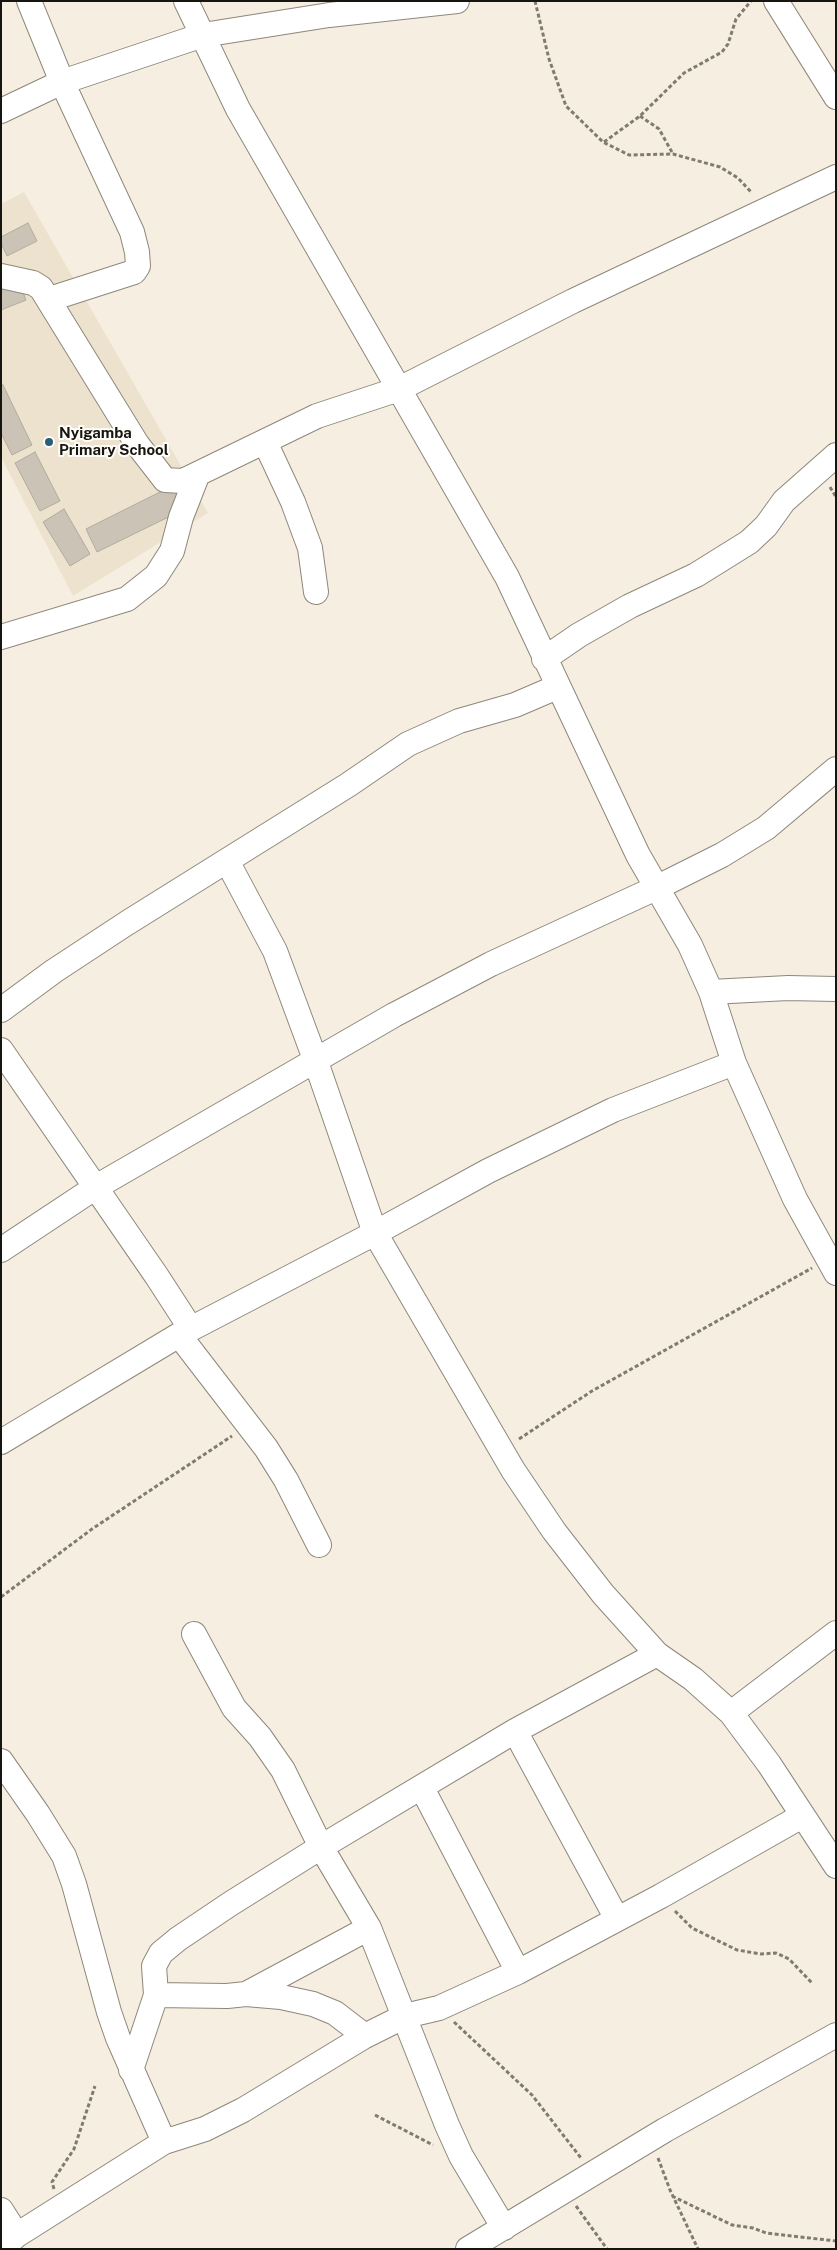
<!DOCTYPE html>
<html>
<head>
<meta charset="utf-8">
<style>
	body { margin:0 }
	#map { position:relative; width:837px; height:2250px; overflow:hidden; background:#f6efe1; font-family:"Public Sans",sans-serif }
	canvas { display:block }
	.frame { position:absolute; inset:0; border:2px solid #171510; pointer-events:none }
</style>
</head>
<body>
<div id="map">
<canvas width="837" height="2250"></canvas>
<div class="frame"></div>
</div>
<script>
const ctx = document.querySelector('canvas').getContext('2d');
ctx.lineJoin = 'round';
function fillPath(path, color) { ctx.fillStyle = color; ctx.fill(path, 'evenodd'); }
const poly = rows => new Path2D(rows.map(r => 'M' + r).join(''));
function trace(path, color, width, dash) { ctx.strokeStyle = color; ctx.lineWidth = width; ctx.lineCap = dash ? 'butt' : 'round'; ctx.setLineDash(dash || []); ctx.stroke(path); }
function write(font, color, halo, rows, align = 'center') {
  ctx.font = font + ' "Public Sans",sans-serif'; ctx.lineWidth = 4; ctx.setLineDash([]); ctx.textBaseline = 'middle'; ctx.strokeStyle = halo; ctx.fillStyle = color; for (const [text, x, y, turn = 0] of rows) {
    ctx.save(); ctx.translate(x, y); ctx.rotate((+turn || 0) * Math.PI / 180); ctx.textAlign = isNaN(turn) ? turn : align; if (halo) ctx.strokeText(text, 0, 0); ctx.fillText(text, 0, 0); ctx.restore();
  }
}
const built = poly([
	[24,192,208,513,73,596,1,457,1,204]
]);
const building = poly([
	[28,223,37,241,7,256,1,243,1,237,28,223],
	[17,277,26,300,1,310,1,283,17,277],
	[3,385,32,445,12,455,1,433,1,386,3,385],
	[35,452,60,501,40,511,15,463,35,452],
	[180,482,191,506,97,552,86,529,180,482],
	[64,509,90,554,70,566,43,522,64,509]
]);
const path = poly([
	[535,1,549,59,566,106,603,142,629,155,673,154,720,167,738,178,752,193],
	[640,116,659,129,673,154],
	[604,142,640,116,684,73,722,52,728,44,736,19,751,1],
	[830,487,836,497],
	[519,1439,592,1391,812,1268],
	[1,1597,92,1529,232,1436],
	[675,1911,692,1928,737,1950,761,1954,776,1953,789,1959,812,1983],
	[454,2022,532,2095,581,2158],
	[375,2115,433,2145],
	[658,2158,670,2190,698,2249],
	[54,2189,52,2182,74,2149,95,2086],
	[672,2196,732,2225,753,2228,766,2233,836,2241],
	[576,2206,607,2249]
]);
const minor = poly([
	[29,1,62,82,132,232,137,252,138,266,134,272,50,299],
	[186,1,238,109,507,577,638,855,690,945,711,992,734,1063,795,1199,836,1273],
	[776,1,836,97],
	[1,111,62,82,203,35,329,15,457,1],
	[1,276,33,283,41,288,137,444,165,480,183,481,317,416,399,389,573,301,836,177],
	[265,442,293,502,310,548,316,592],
	[1,637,127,599,156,576,172,551,181,517,197,476],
	[544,659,579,635,630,606,696,575,749,542,766,526,784,501,836,455],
	[227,861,275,951,315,1059,375,1233,513,1470,554,1531,603,1594,657,1654,693,1679,731,1713,769,1764,836,1866],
	[711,992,788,988,836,989],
	[1,1010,54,971,127,923,348,785,408,744,459,721,515,705,557,687],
	[1,1050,156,1275,191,1329],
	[1,1250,96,1187,394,1015,491,964,656,888,722,855,766,828,836,769],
	[179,1335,266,1448,286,1480,319,1545],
	[1,1442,179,1335,375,1233,488,1171,613,1110,734,1063],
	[194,1634,234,1708,260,1737,283,1770,321,1847,369,1928,447,2125,461,2156,504,2228],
	[731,1713,836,1633],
	[515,1731,617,1919],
	[1,1761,38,1814,64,1856,74,1884,109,2012,118,2038,164,2142,17,2235,1,2249],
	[422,1788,518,1972],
	[246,1994,281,1997,313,2004,335,2013,365,2036],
	[156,1995,227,1996,246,1994,369,1928],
	[131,2070,156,1995,154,1966,161,1953,178,1939,230,1904,321,1847,515,1731,657,1654],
	[164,2142,205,2129,243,2110,365,2036,405,2016,439,2008,518,1972,661,1896,802,1816],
	[1,2210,17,2235],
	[468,2249,665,2130,836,2035]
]);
const markers = [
	[49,442,5,"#275e79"]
];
const poiNames = [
	["Nyigamba",59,433],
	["Primary School",59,450]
];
fillPath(built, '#ede2cd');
fillPath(building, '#cac3b6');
trace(building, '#b3ab9f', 1);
trace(minor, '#8e877b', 26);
trace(path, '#807b72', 3, [4, 2.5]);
trace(minor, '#fff', 24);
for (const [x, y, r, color] of markers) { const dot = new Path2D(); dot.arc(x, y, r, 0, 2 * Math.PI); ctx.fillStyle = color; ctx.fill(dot); trace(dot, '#fefdfa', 2); }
write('bold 15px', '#171510', '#fefdfa', poiNames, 'left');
</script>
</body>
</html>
